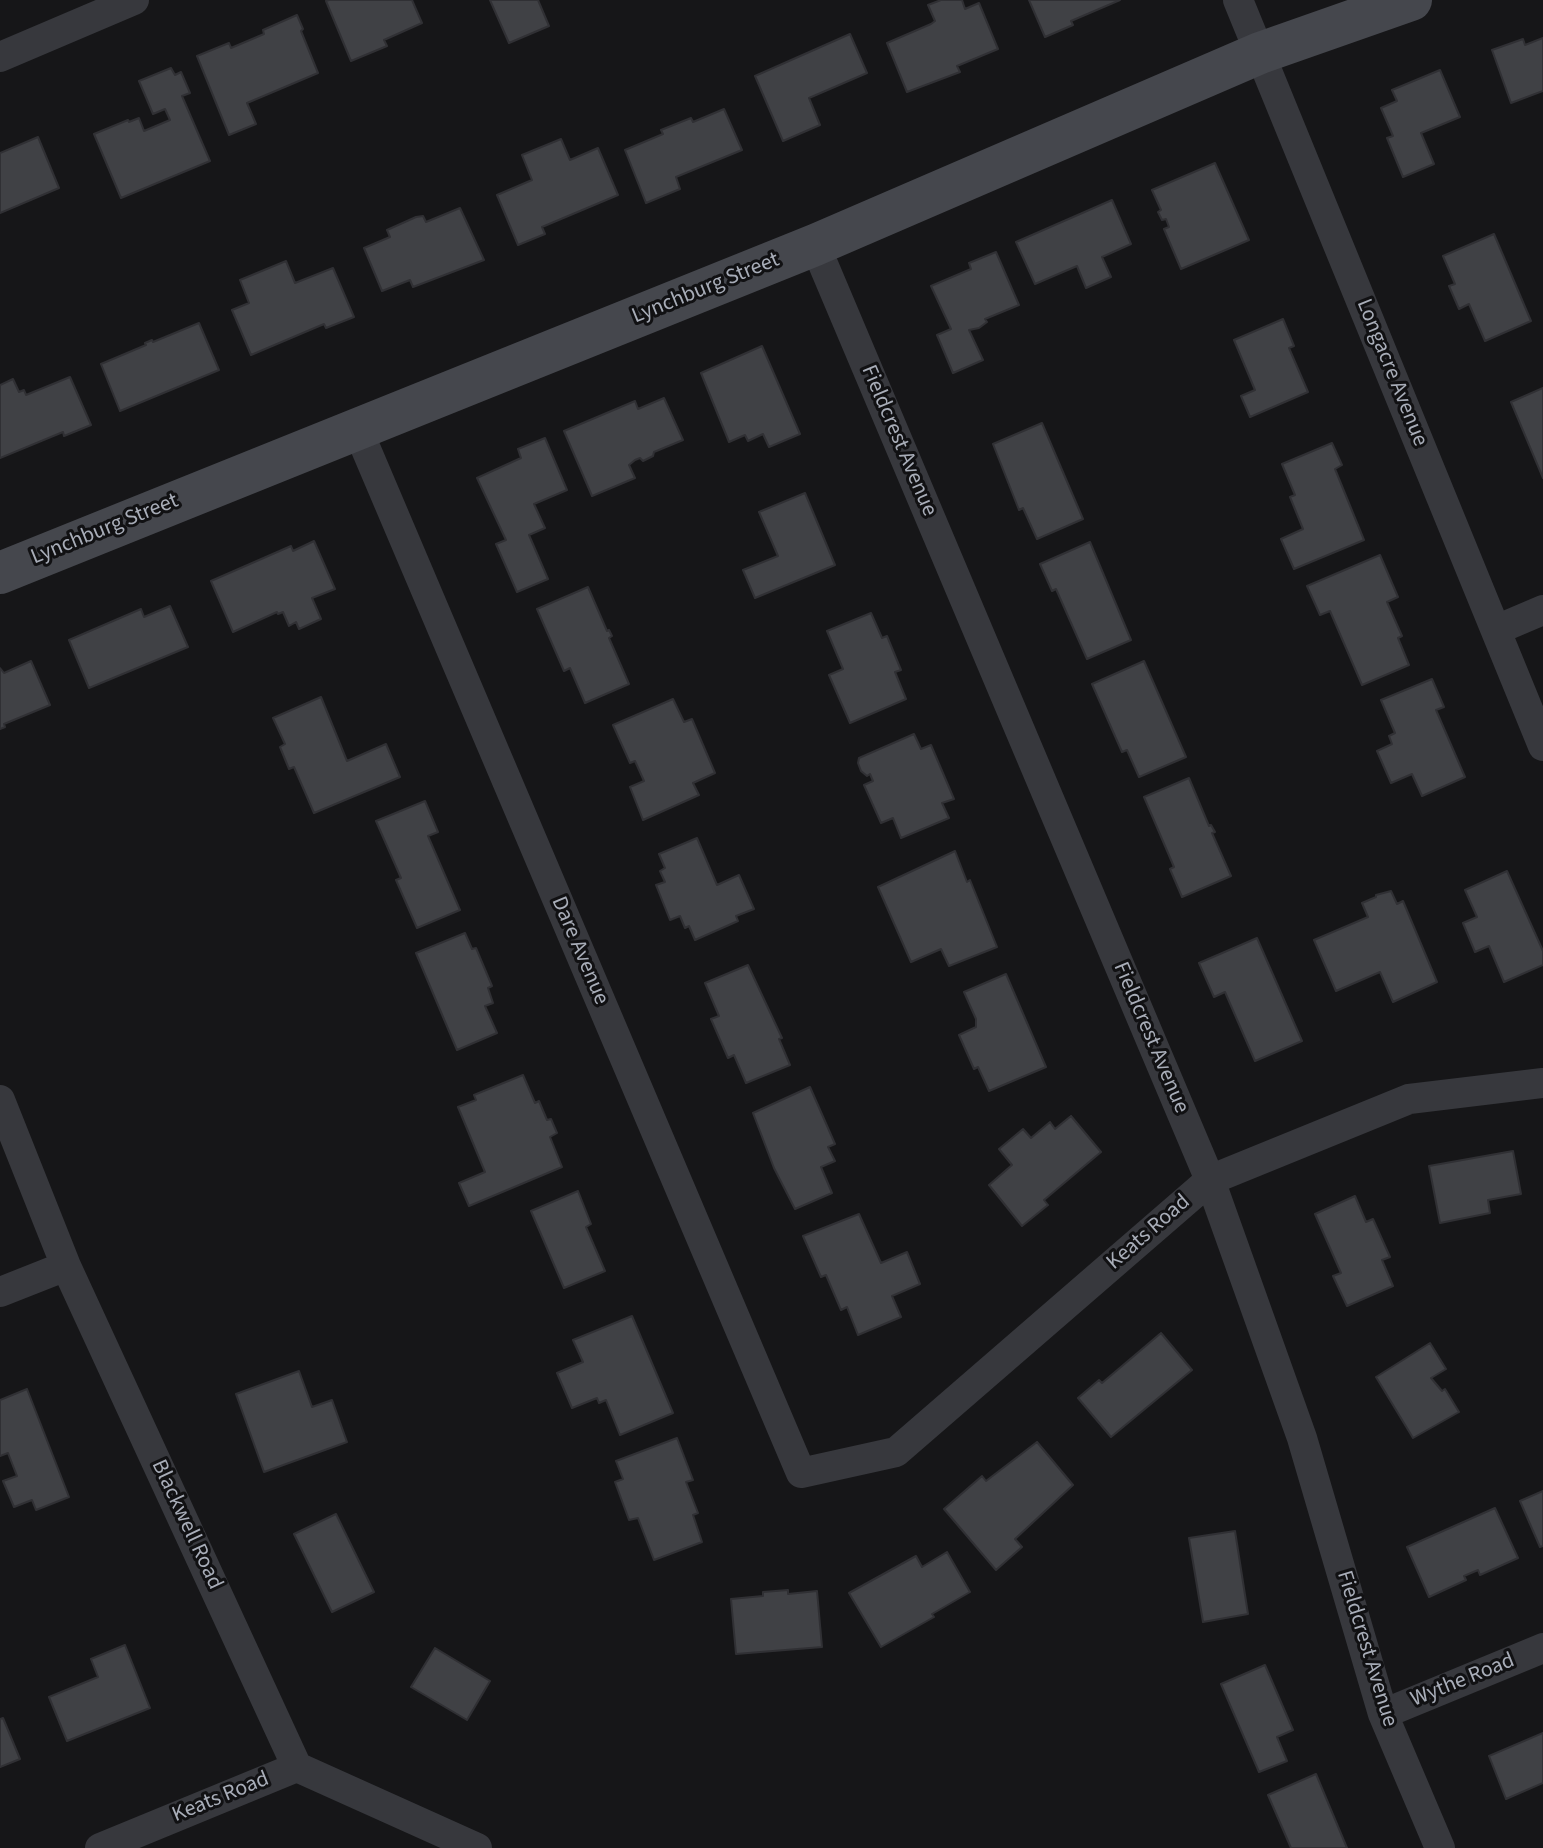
<!DOCTYPE html>
<html>
<head>
<meta charset="utf-8">
<style>
	body { margin:0 }
	canvas { display:block; background:#161618 }
</style>
</head>
<body>
<canvas width="1543" height="1848"></canvas>
<script>
const ctx = document.querySelector('canvas').getContext('2d');
ctx.lineJoin = 'round';
function fillPath(path, color) { ctx.fillStyle = color; ctx.fill(path, 'evenodd'); }
const poly = rows => new Path2D(rows.map(r => 'M' + r).join(''));
function trace(path, color, width, dash) { ctx.strokeStyle = color; ctx.lineWidth = width; ctx.lineCap = dash ? 'butt' : 'round'; ctx.setLineDash(dash || []); ctx.stroke(path); }
function write(font, color, halo, rows, align = 'center') {
  ctx.font = font + ' "Source Sans 3",sans-serif'; ctx.lineWidth = 6; ctx.setLineDash([]); ctx.textBaseline = 'middle'; ctx.strokeStyle = halo; ctx.fillStyle = color; for (const [text, x, y, turn = 0] of rows) {
    ctx.save(); ctx.translate(x, y); ctx.rotate((+turn || 0) * Math.PI / 180); ctx.textAlign = isNaN(turn) ? turn : align; if (halo) ctx.strokeText(text, 0, 0); ctx.fillText(text, 0, 0); ctx.restore();
  }
}
const building = poly([
	[329,0,412,0,422,23,384,40,387,46,351,61,326,1,329,0],
	[490,0,538,0,549,26,509,43,490,0],
	[941,0,962,0,965,9,979,3,998,49,957,66,960,72,907,92,887,43,931,24,935,21,928,5,941,0],
	[1029,0,1120,0,1071,21,1073,25,1045,37,1029,0],
	[297,15,303,29,301,31,318,73,247,103,256,124,229,135,197,56,229,43,231,48,264,34,263,30,297,15],
	[850,34,867,73,809,98,820,125,783,141,755,76,850,34],
	[1543,38,1543,91,1511,103,1492,50,1523,39,1525,45,1543,38],
	[171,68,175,75,181,72,190,93,182,96,210,161,121,198,94,134,128,120,129,122,139,118,144,131,170,120,165,109,153,114,139,81,171,68],
	[1440,70,1460,117,1421,133,1434,164,1403,177,1387,138,1393,136,1381,108,1397,101,1392,90,1440,70],
	[724,109,742,150,676,177,680,189,646,203,625,150,663,134,661,130,691,118,693,122,724,109],
	[38,137,59,188,0,213,0,153,38,137],
	[561,139,570,160,598,148,618,195,542,227,545,234,518,245,497,195,532,180,522,155,561,139],
	[1215,163,1249,240,1181,269,1164,229,1169,227,1166,219,1162,220,1158,212,1161,210,1152,190,1215,163],
	[1112,200,1131,244,1102,257,1111,277,1086,288,1077,266,1035,284,1016,242,1112,200],
	[460,208,484,260,413,287,410,280,382,291,364,248,390,237,387,230,416,217,423,216,426,222,460,208],
	[1494,234,1531,321,1485,341,1469,304,1459,309,1449,286,1455,284,1443,256,1494,234],
	[996,252,1019,305,985,319,987,322,979,328,969,330,983,360,953,373,937,335,951,329,931,286,971,269,969,263,996,252],
	[286,261,295,283,333,268,354,317,326,328,324,324,251,355,232,310,249,303,240,280,286,261],
	[1283,319,1294,346,1289,348,1308,392,1250,417,1241,396,1255,390,1234,340,1283,319],
	[199,323,219,370,120,411,101,364,146,345,145,343,152,340,153,342,199,323],
	[762,346,800,434,769,447,763,434,748,441,745,435,729,442,701,373,762,346],
	[70,377,91,425,64,436,63,432,0,458,0,385,13,379,19,392,24,390,26,395,70,377],
	[1543,388,1543,478,1511,402,1543,388],
	[664,398,683,440,654,452,653,456,643,461,640,458,635,460,629,465,635,478,592,496,564,431,635,401,638,409,664,398],
	[1042,423,1083,519,1037,539,1023,508,1019,510,993,444,1042,423],
	[545,438,567,490,534,504,545,528,529,535,548,579,517,592,496,544,506,540,477,478,521,458,518,449,545,438],
	[1332,443,1342,465,1335,469,1364,540,1294,569,1281,539,1303,529,1290,497,1295,495,1282,464,1332,443],
	[805,493,835,565,755,598,743,570,778,556,759,512,805,493],
	[314,541,335,589,312,598,321,619,299,629,296,622,289,626,283,612,278,614,277,612,233,632,211,581,291,546,293,551,314,541],
	[1090,542,1131,640,1087,659,1056,589,1052,591,1040,564,1090,542],
	[1380,555,1398,597,1387,602,1402,636,1398,638,1409,665,1362,685,1330,611,1320,615,1307,586,1380,555],
	[588,587,607,631,609,630,612,636,609,638,629,684,585,703,570,668,564,671,537,609,588,587],
	[170,606,188,647,89,688,69,640,141,609,144,617,170,606],
	[871,613,882,638,887,636,901,670,895,672,906,699,850,723,829,675,843,669,827,631,871,613],
	[31,661,50,705,4,724,5,727,0,729,0,668,4,673,31,661],
	[1144,661,1186,757,1139,777,1127,750,1122,752,1092,684,1144,661],
	[1432,679,1444,707,1436,710,1465,777,1422,796,1412,774,1391,783,1377,751,1392,744,1389,736,1395,733,1381,700,1432,679],
	[321,697,347,761,386,744,400,777,314,813,294,767,289,769,280,747,285,744,273,718,321,697],
	[673,699,684,722,692,719,715,773,693,783,699,795,643,820,630,787,644,781,635,761,630,763,613,725,673,699],
	[914,734,921,749,931,745,954,799,942,803,949,818,901,838,893,818,881,823,864,785,873,781,870,774,867,776,861,771,858,763,859,758,914,734],
	[1189,778,1209,826,1211,825,1215,832,1212,833,1231,876,1182,897,1170,869,1174,867,1144,797,1189,778],
	[425,801,438,832,428,836,460,910,417,928,396,880,401,878,376,821,425,801],
	[697,838,717,885,739,875,754,909,736,916,738,921,695,940,689,926,685,928,680,916,670,920,656,885,665,882,660,871,665,868,659,854,697,838],
	[955,851,967,882,970,880,997,947,949,966,941,949,911,962,878,887,955,851],
	[1507,871,1543,951,1543,965,1504,982,1489,946,1475,952,1463,923,1477,917,1465,890,1507,871],
	[1391,891,1397,904,1403,901,1437,982,1393,1002,1380,972,1336,991,1314,940,1368,917,1362,903,1376,897,1376,895,1391,891],
	[465,933,472,949,476,948,492,986,488,988,493,1003,485,1006,497,1033,457,1050,416,953,465,933],
	[1257,938,1302,1041,1255,1061,1225,992,1214,997,1199,963,1257,938],
	[748,965,782,1038,779,1039,790,1065,746,1083,734,1055,728,1058,711,1019,719,1016,705,983,748,965],
	[1006,974,1046,1067,989,1091,978,1067,974,1069,959,1035,976,1027,976,1019,964,992,1006,974],
	[523,1075,535,1103,539,1101,547,1120,551,1119,557,1133,550,1137,562,1167,469,1206,459,1183,485,1172,458,1107,476,1100,474,1095,523,1075],
	[810,1087,835,1144,828,1147,835,1161,821,1167,832,1193,795,1209,774,1168,753,1113,810,1087],
	[1071,1116,1101,1152,1044,1200,1048,1205,1022,1226,989,1185,1012,1165,999,1149,1023,1129,1031,1138,1050,1122,1055,1129,1071,1116],
	[1513,1151,1521,1194,1488,1200,1490,1213,1440,1223,1429,1166,1513,1151],
	[578,1191,591,1224,586,1227,605,1271,564,1288,531,1211,578,1191],
	[1355,1196,1366,1222,1373,1219,1390,1257,1382,1260,1393,1286,1347,1306,1333,1276,1341,1273,1315,1214,1355,1196],
	[859,1214,881,1263,907,1252,920,1284,892,1296,901,1317,858,1335,847,1307,841,1310,826,1275,821,1277,803,1236,859,1214],
	[632,1316,673,1413,620,1435,606,1400,599,1403,597,1398,572,1408,557,1373,583,1362,573,1340,632,1316],
	[1161,1333,1192,1370,1111,1437,1078,1398,1099,1380,1102,1383,1161,1333],
	[1430,1343,1446,1369,1431,1378,1442,1391,1445,1389,1459,1412,1413,1438,1376,1377,1430,1343],
	[299,1371,312,1407,332,1400,347,1442,264,1472,236,1394,299,1371],
	[27,1389,69,1497,36,1510,32,1500,14,1507,3,1481,17,1476,8,1453,0,1456,0,1400,27,1389],
	[677,1438,693,1480,686,1482,698,1513,693,1515,702,1542,654,1560,638,1518,629,1520,615,1482,623,1479,616,1461,677,1438],
	[1037,1442,1073,1485,1015,1539,1022,1547,996,1570,944,1509,982,1476,986,1481,1037,1442],
	[1543,1491,1543,1546,1540,1547,1520,1501,1543,1491],
	[1495,1508,1518,1558,1480,1575,1478,1570,1464,1576,1466,1580,1429,1597,1407,1547,1495,1508],
	[336,1514,374,1592,332,1612,294,1534,336,1514],
	[1235,1531,1248,1614,1203,1622,1189,1538,1235,1531],
	[947,1552,970,1592,932,1614,934,1617,881,1647,849,1593,916,1556,922,1567,947,1552],
	[788,1590,788,1594,817,1591,822,1647,736,1654,731,1599,763,1596,763,1592,788,1590],
	[125,1645,150,1708,67,1741,49,1697,98,1677,91,1659,125,1645],
	[435,1648,490,1681,467,1720,411,1687,435,1648],
	[1265,1665,1293,1730,1277,1737,1287,1761,1259,1772,1221,1684,1265,1665],
	[3,1718,20,1759,0,1767,0,1719,3,1718],
	[1543,1733,1543,1783,1506,1799,1489,1756,1543,1733],
	[1316,1774,1347,1848,1291,1848,1268,1795,1316,1774]
]);
const street = poly([
	[1238,0,1543,746],
	[0,57,134,0],
	[815,245,1210,1180,1302,1438,1383,1714,1440,1848],
	[357,428,801,1473,896,1452,1210,1180,1409,1099,1543,1083],
	[1496,630,1543,610],
	[0,1100,66,1266,297,1767,477,1848],
	[0,1292,66,1266],
	[1383,1714,1543,1648],
	[100,1848,297,1767]
]);
const secondary = poly([
	[0,573,815,245,1260,53,1411,0]
]);
const streetNames = [
	["Lynchburg Street",706,289,-22],
	["Longacre Avenue",1391,373,68],
	["Fieldcrest Avenue",898,441,67],
	["Lynchburg Street",105,530,-22],
	["Dare Avenue",579,951,67],
	["Fieldcrest Avenue",1150,1038,67],
	["Keats Road",1149,1233,-41],
	["Blackwell Road",186,1525,65],
	["Fieldcrest Avenue",1366,1649,73],
	["Wythe Road",1463,1681,-22],
	["Keats Road",221,1798,-22]
];
fillPath(building, '#404145');
trace(building, '#303034', 2);
trace(street, '#37383d', 30);
trace(secondary, '#45474d', 42);
write('22px', '#a8adb8', '#111113', streetNames);
</script>
</body>
</html>
